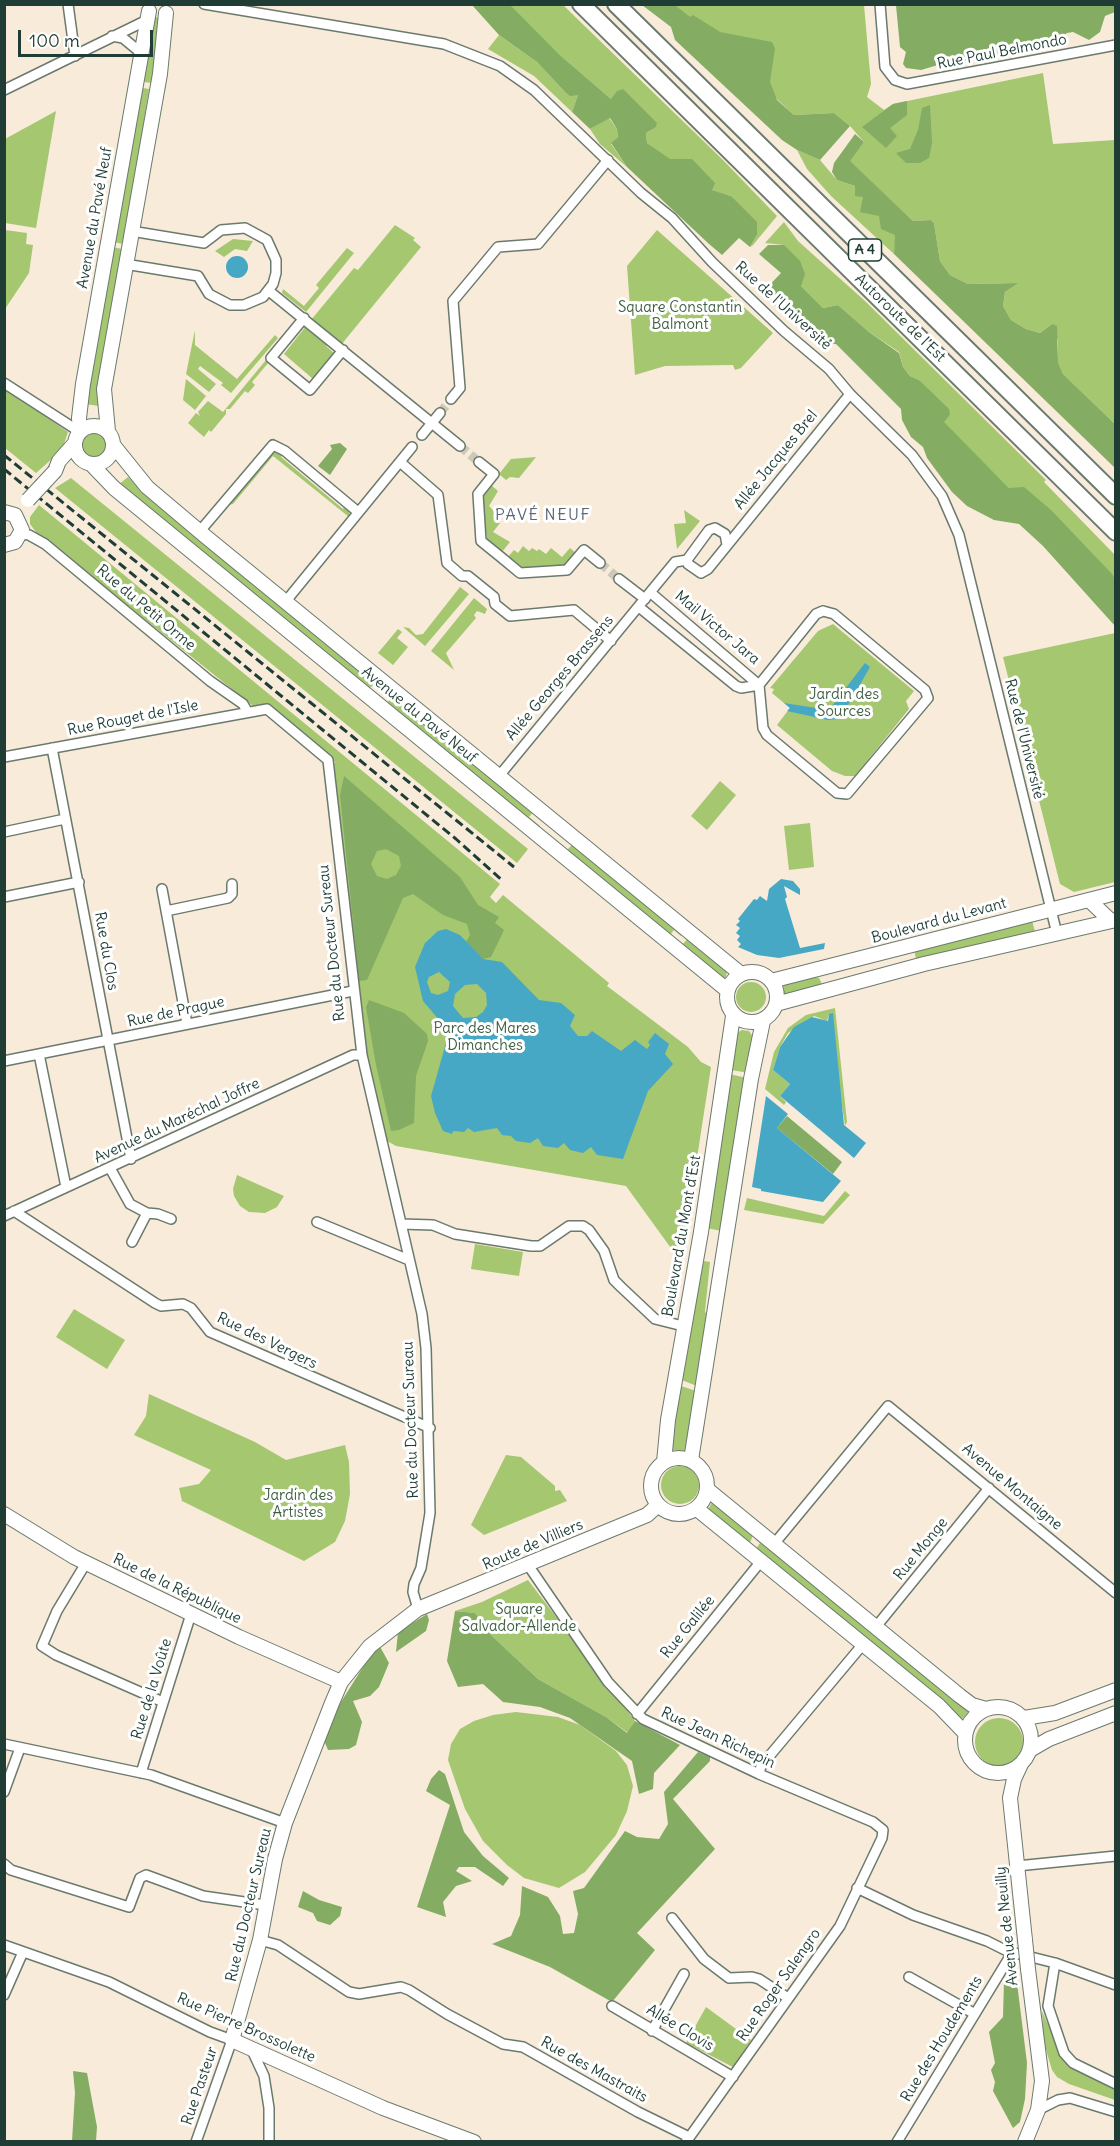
<!DOCTYPE html>
<html>
<head>
<meta charset="utf-8">
<style>
	body { margin:0 }
	#map { position:relative; width:1120px; height:2146px; overflow:hidden; background:#f8ebd9; font-family:Delius,sans-serif }
	canvas { display:block }
	.frame { position:absolute; inset:0; border:6px solid #1f3d34; pointer-events:none }
	.scale { position:absolute; left:18px; top:30px; width:135px; height:27px; box-sizing:border-box; border:3px solid #1f3d34; border-top:0; padding-left:8px; font-size:18px; line-height:21px; white-space:nowrap; color:#1f3d34; -webkit-text-stroke:4px #fff; paint-order:stroke }
</style>
</head>
<body>
<div id="map">
<canvas width="1120" height="2146"></canvas>
<div class="frame"></div>
<div class="scale">100 m</div>
</div>
<script>
const ctx = document.querySelector('canvas').getContext('2d');
ctx.lineJoin = 'round';
function fillPath(path, color) { ctx.fillStyle = color; ctx.fill(path, 'evenodd'); }
const poly = rows => new Path2D(rows.map(r => 'M' + r).join(''));
function trace(path, color, width, dash) { ctx.strokeStyle = color; ctx.lineWidth = width; ctx.lineCap = dash ? 'butt' : 'round'; ctx.setLineDash(dash || []); ctx.stroke(path); }
function write(font, color, halo, rows, align = 'center') {
  ctx.font = font + ' Delius,sans-serif'; ctx.lineWidth = 6; ctx.setLineDash([]); ctx.textBaseline = 'middle'; ctx.strokeStyle = halo; ctx.fillStyle = color; for (const [text, x, y, turn = 0] of rows) {
    ctx.save(); ctx.translate(x, y); ctx.rotate((+turn || 0) * Math.PI / 180); ctx.textAlign = isNaN(turn) ? turn : align; if (halo) ctx.strokeText(text, 0, 0); ctx.fillText(text, 0, 0); ctx.restore();
  }
}
const green = poly([
	[509,5,563,5,723,160,777,216,753,245,750,247,757,235,731,196,711,190,647,143,646,133,655,128,611,99,560,55],
	[675,5,864,5,871,84,867,97,884,110,893,104,1043,73,1053,144,1115,140,1115,424,1063,374,1058,362,1058,341,1052,324,1040,333,1026,329,1011,320,1003,306,1005,292,1017,283,968,284,950,275,940,261,934,223,931,220,913,221,849,161,864,142,850,126,834,113,794,115],
	[154,17,161,18,151,83,138,81],
	[499,35,537,62,564,91,578,95,572,112,534,76,488,49],
	[138,87,149,89,124,244,112,242],
	[56,111,36,228,5,223,5,139],
	[609,118,617,129,618,137,611,144,627,167,600,144,590,129],
	[797,150,820,160,837,180,855,186,896,235,894,254,831,196,807,169],
	[784,222,798,241,865,301,1046,480,1044,482,1115,555,1115,579,1009,488,943,422,950,415,919,380,910,376,903,367,899,352,869,332,838,305,823,308,801,286,784,245,765,243],
	[395,225,415,238,413,240,421,247,341,345,311,320,354,268,358,270],
	[5,230,27,233,26,244,33,245,29,273,5,309],
	[657,230,773,333,741,368,735,370,733,365,665,366,635,375,627,266],
	[233,239,253,241,247,251,235,249,224,257,215,251],
	[111,247,123,249,99,406,85,404],
	[347,248,354,253,306,312,282,293,283,289,304,306,319,288,316,285],
	[306,326,328,344,326,346,334,353,313,379,284,354],
	[195,330,195,345,237,379,275,335,278,338,231,393,221,385,223,383,200,366,198,369,216,384,209,392,186,374],
	[266,360,269,362,252,382,255,385,248,393,245,391,230,409,226,409,226,414,211,432,209,430,204,437,188,423,196,413,200,416,198,412,208,401,223,412],
	[186,379,206,396,195,410,183,400],
	[4,387,68,432,62,450,36,473,5,448],
	'82 445a12 12 0 1 1 24 0a12 12 0 1 1-24 0Z',
	[274,449,284,453,281,457,343,509,346,504,350,509,349,517,273,456,233,504,228,505],
	[536,457,519,478,510,477,506,480,499,474,511,459],
	[128,477,388,692,387,694,374,684,368,690,118,485],
	[71,478,528,849,517,863,55,488],
	[491,485,498,491,489,506,494,511,499,506,500,508,493,516,500,523,493,532,510,542,501,553,487,541,482,495],
	[39,505,500,884,490,897,496,903,503,895,609,983,607,986,688,1047,701,1062,711,1067,681,1262,626,1186,396,1146,380,1137,352,984,333,766,335,762,264,704,253,706,36,532,30,524,30,517],
	[684,510,700,521,677,549,674,524,686,523],
	[523,546,529,551,532,548,537,551,539,549,546,554,551,548,562,557,570,548,577,554,567,566,522,570,507,558,514,550,518,553],
	[460,587,469,594,425,646,403,627,409,628,416,635,423,634],
	[474,598,487,609,485,614,477,611,474,615,476,618,446,653,454,670,431,651],
	[833,624,914,691,906,701,909,709,855,776,845,776,832,771,777,725,790,708,772,693,774,689,770,688,818,631],
	[398,629,402,632,397,638,408,647,393,665,378,653],
	[1115,633,1115,882,1074,892,1060,884,1003,657],
	[374,691,388,702,393,695,534,811,529,817,540,826,538,828,372,693],
	[720,781,736,795,707,830,691,816],
	[810,823,814,867,789,870,784,826],
	[573,844,683,934,681,936,674,930,669,936,565,852],
	[1032,920,1035,932,917,963,914,950],
	[675,938,683,944,688,938,727,971,726,977,723,979],
	[810,976,819,978,823,986,787,995,782,991,782,985],
	'736 997a15 15 0 1 1 30 0a15 15 0 1 1-30 0Z',
	[835,1008,847,1122,845,1126,829,1014,827,1021,814,1016,788,1033,780,1047,773,1070,790,1084,780,1096,786,1102,784,1105,765,1089,774,1052,788,1028,806,1015],
	[742,1030,749,1031,754,1038,749,1073,731,1070,737,1033],
	[729,1074,747,1078,722,1231,706,1228,715,1187,715,1158],
	[237,1175,284,1196,277,1207,265,1213,249,1212,240,1206,234,1196,233,1189],
	[845,1191,850,1195,823,1224,744,1210,747,1198,824,1216],
	[475,1244,523,1252,519,1276,471,1269],
	[704,1261,710,1262,705,1311,708,1319,697,1386,679,1379,687,1328],
	[74,1309,125,1340,107,1369,56,1337],
	[678,1385,696,1391,687,1451,673,1450,671,1440],
	[149,1394,255,1442,286,1460,345,1445,349,1462,350,1494,345,1521,335,1542,304,1561,182,1501,179,1488,199,1484,211,1470,134,1435,146,1416],
	[506,1455,521,1457,555,1486,555,1491,560,1490,567,1501,484,1535,471,1525],
	'661 1485a19 19 0 1 1 38 0a19 19 0 1 1-38 0Z',
	[712,1502,754,1533,749,1545,708,1510],
	[757,1536,969,1711,962,1719,756,1549,760,1543,755,1539],
	[528,1580,635,1721,628,1733,606,1717,538,1679,492,1636,475,1613,455,1611,482,1602],
	[516,1712,558,1717,580,1725,616,1751,627,1765,633,1786,627,1811,616,1835,585,1872,559,1888,524,1878,507,1865,483,1841,465,1809,448,1760,451,1744,460,1729,474,1721,493,1715],
	'975 1742a24 24 0 1 1 48 0a24 24 0 1 1-48 0Z',
	[706,2007,751,2040,733,2067,686,2043],
	[1042,2011,1063,2059,1071,2067,1115,2090,1115,2100,1069,2084,1057,2077,1052,2070,1044,2043]
]);
const forest = poly([
	[509,4,560,55,611,99,617,91,623,89,657,123,655,128,646,133,647,143,670,159,692,159,715,183,712,190,731,196,757,222,757,235,750,247,739,238,722,255,709,244,627,167,611,143,618,137,617,129,610,118,590,129,572,112,578,95,570,96,564,91,537,62,499,35,472,5],
	[1115,4,1115,12,1105,16,1100,32,1089,40,1073,32,1067,33,1055,41,1049,40,1042,46,1032,45,1012,53,973,58,960,67,938,65,921,70,906,68,903,64,906,52,900,47,896,5],
	[642,5,675,5,690,17,693,15,720,32,772,42,775,48,770,82,777,100,794,115,834,113,850,126,820,160,797,150,782,140,675,40,671,27],
	[907,101,907,115,890,128,897,136,886,148,862,127,893,104],
	[930,105,932,143,929,158,920,163,906,163,896,153,910,149,918,130,922,108],
	[855,134,864,142,850,161,913,221,931,220,934,223,940,261,950,275,968,284,1018,283,1005,292,1003,306,1011,320,1026,329,1040,333,1052,324,1057,326,1058,362,1063,374,1115,424,1115,468,894,254,895,235,881,229,879,216,860,212,863,197,855,196,855,186,837,180,832,172,834,163],
	[768,245,784,245,800,261,805,274,801,286,823,308,838,305,869,332,899,353,903,367,910,376,919,380,949,409,950,415,944,422,1009,488,1024,487,1051,510,1112,574,1115,579,1115,626,1043,546,1019,524,994,520,967,506,952,492,927,458,923,447,911,437,902,420,901,409,836,344,825,344,761,294,781,273,759,254],
	[340,443,347,449,330,475,318,466,332,449,330,445],
	[344,776,460,877,478,905,499,917,495,923,504,930,491,957,483,959,466,942,470,935,467,924,443,915,413,894,403,898,367,980,359,981,340,795],
	[386,849,399,856,401,866,396,875,387,879,377,876,371,864,377,851],
	[369,1000,404,1013,427,1034,428,1041,416,1076,414,1123,399,1130,391,1131,376,1065,366,1007],
	[787,1116,842,1162,833,1174,777,1128],
	[455,1611,475,1613,492,1636,538,1679,606,1717,627,1733,635,1721,680,1745,654,1773,653,1789,639,1794,632,1761,570,1718,540,1707,503,1702,483,1684,458,1687,447,1661],
	[427,1614,429,1620,426,1631,396,1652,398,1632],
	[378,1643,389,1663,379,1687,370,1696,353,1701,362,1722,356,1745,349,1749,328,1750,323,1738,341,1702],
	[698,1752,710,1757,710,1761,673,1799,715,1849,637,1933,655,1950,612,2002,550,1967,492,1944,511,1936,520,1915,522,1886,548,1897,560,1916,563,1934,574,1933,578,1914,573,1891,584,1888,625,1831,637,1837,659,1839,668,1824,664,1792],
	[439,1770,445,1774,464,1832,483,1856,509,1878,503,1886,475,1867,459,1867,456,1871,472,1881,456,1886,443,1902,446,1917,417,1907,450,1805,426,1791,431,1779],
	[303,1891,319,1900,342,1907,340,1916,330,1925,317,1921,313,1913,298,1907],
	[1004,1981,1017,1983,1027,2063,1025,2099,1020,2122,1013,2128,993,2091,995,2082,991,2070,995,2063,989,2032,1003,2017],
	[73,2071,87,2073,97,2127,96,2141,72,2141,75,2093]
]);
const water = poly([
	'226 267a11 11 0 1 1 22 0a11 11 0 1 1-22 0Z',
	[865,663,870,667,843,714,837,719,828,720,787,711,790,708,784,703,829,710],
	[781,879,793,881,800,889,800,895,784,886,787,897,785,899,800,948,825,943,824,949,779,958,757,955,738,947,741,944,737,940,740,936,736,933,740,928,736,925,740,921,738,919,754,899,757,900,760,896,767,901,769,889],
	[446,929,460,935,483,959,502,962,539,1000,561,1003,575,1015,570,1026,578,1036,587,1036,592,1031,621,1051,635,1040,647,1049,650,1045,648,1042,655,1033,669,1044,665,1054,673,1064,648,1091,623,1159,597,1155,591,1147,583,1153,570,1150,564,1143,558,1148,543,1146,538,1138,530,1143,516,1141,511,1136,502,1135,497,1128,474,1132,468,1128,464,1132,453,1131,452,1134,443,1131,435,1113,431,1096,448,1036,446,1028,423,1001,415,967,425,943,438,931],
	[439,972,450,982,448,991,438,995,431,993,427,982,429,977],
	[477,984,486,993,487,1005,483,1012,476,1017,463,1018,453,1006,455,994,465,985],
	[833,1013,844,1125,866,1143,854,1158,780,1096,790,1084,773,1070,780,1047,794,1027,812,1017,828,1021,829,1014],
	[766,1096,788,1114,777,1128,841,1181,823,1202,761,1191,761,1189,752,1187]
]);
const streetTunnel = poly([
	[440,413,451,399],
	[460,446,479,462],
	[600,563,619,579]
]);
const street = poly([
	[68,4,75,56],
	[204,4,444,44,500,66,534,90,641,193,672,218,712,262,784,331,829,369,850,394,912,455,942,496,959,535,1057,934],
	[880,4,885,67,895,80,907,84,1116,45],
	[112,36,123,38,140,52],
	[4,90,145,21],
	[125,264,198,276,209,294,230,305,244,305,263,297,273,284,276,273,276,260,267,240,245,228,221,230,204,243,131,231],
	[269,291,460,446],
	[304,318,271,358,310,390,343,350],
	[4,383,80,432],
	[451,399,460,388,453,301,498,247,538,244,608,160],
	[422,435,440,413],
	[400,462,438,495,447,563,462,576,468,576,494,597,495,604,510,616,574,610,611,641],
	[479,462,494,474,478,494,481,541,502,558,520,573,567,570,584,550,600,563],
	[200,531,273,445,285,451,358,512],
	[21,534,29,535,45,544,210,681,243,704,247,711],
	[727,545,725,534,715,528,709,530,687,560,688,564,701,573,708,569,850,394],
	[619,579,645,599],
	[651,593,759,685],
	[286,601,412,447],
	[639,607,736,686,741,688,759,685],
	[823,611,834,614,925,690,928,698,847,794,837,793,767,735,763,728,759,685,816,614,823,611],
	[52,748,131,1159],
	[4,757,267,709,328,760,362,1055,422,1314,426,1348,430,1513,421,1568,414,1584,413,1592,418,1609],
	[499,776,675,562,687,560],
	[4,832,65,819],
	[162,889,187,1024],
	[4,897,79,882],
	[166,911,228,898,232,894,232,884],
	[39,1054,66,1187],
	[4,1061,353,991],
	[110,1168,130,1204,147,1213,158,1214,171,1219],
	[14,1211,155,1303,161,1306,183,1304,191,1308,210,1332,430,1428],
	[4,1216,353,1055,362,1055],
	[317,1222,409,1260],
	[401,1224,433,1225,455,1234,531,1246,540,1246,569,1226,583,1226,589,1230,604,1251,614,1280,621,1287,655,1319,683,1326],
	[132,1242,147,1213],
	[774,1544,888,1406,1116,1593],
	[86,1563,57,1611,42,1646,56,1655,163,1702],
	[528,1565,608,1682,643,1719,759,1774,873,1822,883,1830,882,1838,840,1926,686,2142],
	[875,1628,989,1488],
	[637,1714,762,1560],
	[4,1744,151,1775,285,1823],
	[141,1773,191,1614],
	[759,1774,761,1766,864,1643],
	[4,1792,20,1748],
	[4,1864,11,1870,129,1907,140,1878,146,1875,203,1896,265,1905],
	[1017,1866,1116,1856],
	[857,1888,913,1915,987,1941,1007,1951,1055,1963,1116,1985],
	[672,1918,704,1959,729,1978,752,1977,759,1979,788,1998],
	[260,1940,278,1945,349,1992,359,1994,401,1987,409,1990,447,2014,503,2044,523,2047,638,2112,689,2137],
	[4,1945,109,1982,210,2032,232,2040,196,2142],
	[1055,1963,1048,2006,1064,2053,1073,2063,1116,2084],
	[909,1977,975,2014],
	[4,1995,23,1952],
	[612,2006,733,2077],
	[652,2031,684,1974],
	[251,2048,264,2076,269,2108,269,2142],
	[1038,2110,1058,2100,1070,2098,1116,2112],
	[897,2142,1012,1953]
]);
const secondary = poly([
	'75 445a19 19 0 1 1 38 0a19 19 0 1 1-38 0Z',
	[108,431,104,389,160,74,166,13],
	[80,432,79,418,83,384,149,11],
	[114,446,147,487,205,536,741,974],
	[91,464,114,488,727,990],
	[55,471,59,461,75,443],
	[4,512,15,515,22,530,15,542,4,545],
	[1089,900,1111,921],
	'727 997a25 25 0 1 1 50 0a25 25 0 1 1-50 0Z',
	[771,981,1116,893],
	[776,1004,924,964,1116,920],
	'651 1486a28 28 0 1 1 56 0a28 28 0 1 1-56 0Z',
	[691,1460,751,1079,763,1021],
	[664,1462,668,1420,701,1232,733,1016],
	[708,1490,960,1696,972,1705,986,1709],
	[697,1509,939,1706,965,1733],
	[4,1514,74,1557,239,1637,341,1682],
	'965 1740a33 33 0 1 1 66 0a33 33 0 1 1-66 0Z',
	[1024,1718,1055,1713,1116,1690],
	[1030,1750,1049,1739,1116,1713],
	[1021,1764,1014,1779,1010,1798,1025,1940],
	[474,2142,383,2108,232,2040,260,1940,275,1859,285,1823,332,1703,341,1682,370,1646,418,1609,647,1515,658,1505],
	[1025,2142,1038,2110,1042,2081,1028,1969]
]);
const highway = poly([
	[581,4,1116,532],
	[616,4,1116,496]
]);
const rail = poly([
	[4,455,514,867],
	[4,469,456,839,503,881]
]);
const secondaryBridge = poly([
	[28,500,55,471],
	[1025,1940,1028,1969]
]);
const shields = [
	[865,250,33]
];
const shieldNames = [
	["A 4",865,250]
];
const streetNames = [
	["Rue Paul Belmondo",1002,52,-11],
	["Avenue du Pavé Neuf",95,218,-80],
	["Rue de l'Université",783,306,42],
	["Autoroute de l’Est",900,318,44],
	["Allée Jacques Brel",776,460,-51],
	["Rue du Petit Orme",146,608,40],
	["Mail Victor Jara",717,628,40],
	["Allée Georges Brassens",560,678,-50],
	["Avenue du Pavé Neuf",419,715,39],
	["Rue Rouget de l'Isle",133,718,-11],
	["Rue de l'Université",1024,739,76],
	["Boulevard du Levant",939,921,-15],
	["Rue du Docteur Sureau",332,943,-96],
	["Rue du Clos",106,951,80],
	["Rue de Prague",176,1012,-12],
	["Avenue du Maréchal Joffre",177,1121,-25],
	["Boulevard du Mont d'Est",682,1236,-80],
	["Rue des Vergers",267,1341,26],
	["Rue du Docteur Sureau",411,1420,-92],
	["Avenue Montaigne",1012,1487,40],
	["Route de Villiers",533,1545,-23],
	["Rue Monge",921,1549,-51],
	["Rue de la République",177,1589,26],
	["Rue Galilée",688,1627,-51],
	["Rue de la Voûte",152,1689,-73],
	["Rue Jean Richepin",718,1738,25],
	["Rue du Docteur Sureau",249,1905,-77],
	["Avenue de Neuilly",1007,1926,-96],
	["Rue Roger Salengro",779,1985,-55],
	["Rue Pierre Brossolette",246,2028,24],
	["Allée Clovis",680,2028,31],
	["Rue des Houdements",942,2039,-59],
	["Rue des Mastraits",594,2070,29],
	["Rue Pasteur",200,2086,-71]
];
const parkNames = [
	["Square Constantin",680,308],
	["Balmont",680,325],
	["Jardin des",844,695],
	["Sources",844,712],
	["Parc des Mares",485,1029],
	["Dimanches",485,1046],
	["Jardin des",298,1496],
	["Artistes",298,1513],
	["Square",519,1610],
	["Salvador-Allende",519,1627]
];
const neighbourhoodNames = [
	["PAVÉ NEUF",543,515]
];
fillPath(green, '#a5c770');
fillPath(forest, '#84ac62');
fillPath(water, '#46a8c5');
trace(streetTunnel, '#cdc8b8', 9, [9, 4.5]);
trace(street, '#6b7a6e', 12);
trace(secondary, '#6b7a6e', 16);
trace(highway, '#6b7a6e', 20);
trace(street, '#fff', 9);
trace(secondary, '#fff', 14);
trace(highway, '#fff', 16);
trace(rail, '#1f3d34', 3, [9, 4.5]);
trace(secondaryBridge, '#6b7a6e', 16, []);
trace(secondaryBridge, '#fff', 14);
for (const [x, y, w] of shields) { const box = new Path2D(); box.roundRect(x - w / 2, y - 11, w, 22, 4.5); ctx.fillStyle = '#fff'; ctx.fill(box); trace(box, '#1f3d34', 1.5); }
write('bold 14px', '#1f3d34', null, shieldNames);
write('15px', '#1f3d34', '#fff', streetNames);
write('15px', '#406043', '#fff', parkNames);
ctx.letterSpacing = '1.5px';
write('16px', '#5c6776', '#fff', neighbourhoodNames);
ctx.letterSpacing = '0px';
</script>
</body>
</html>
